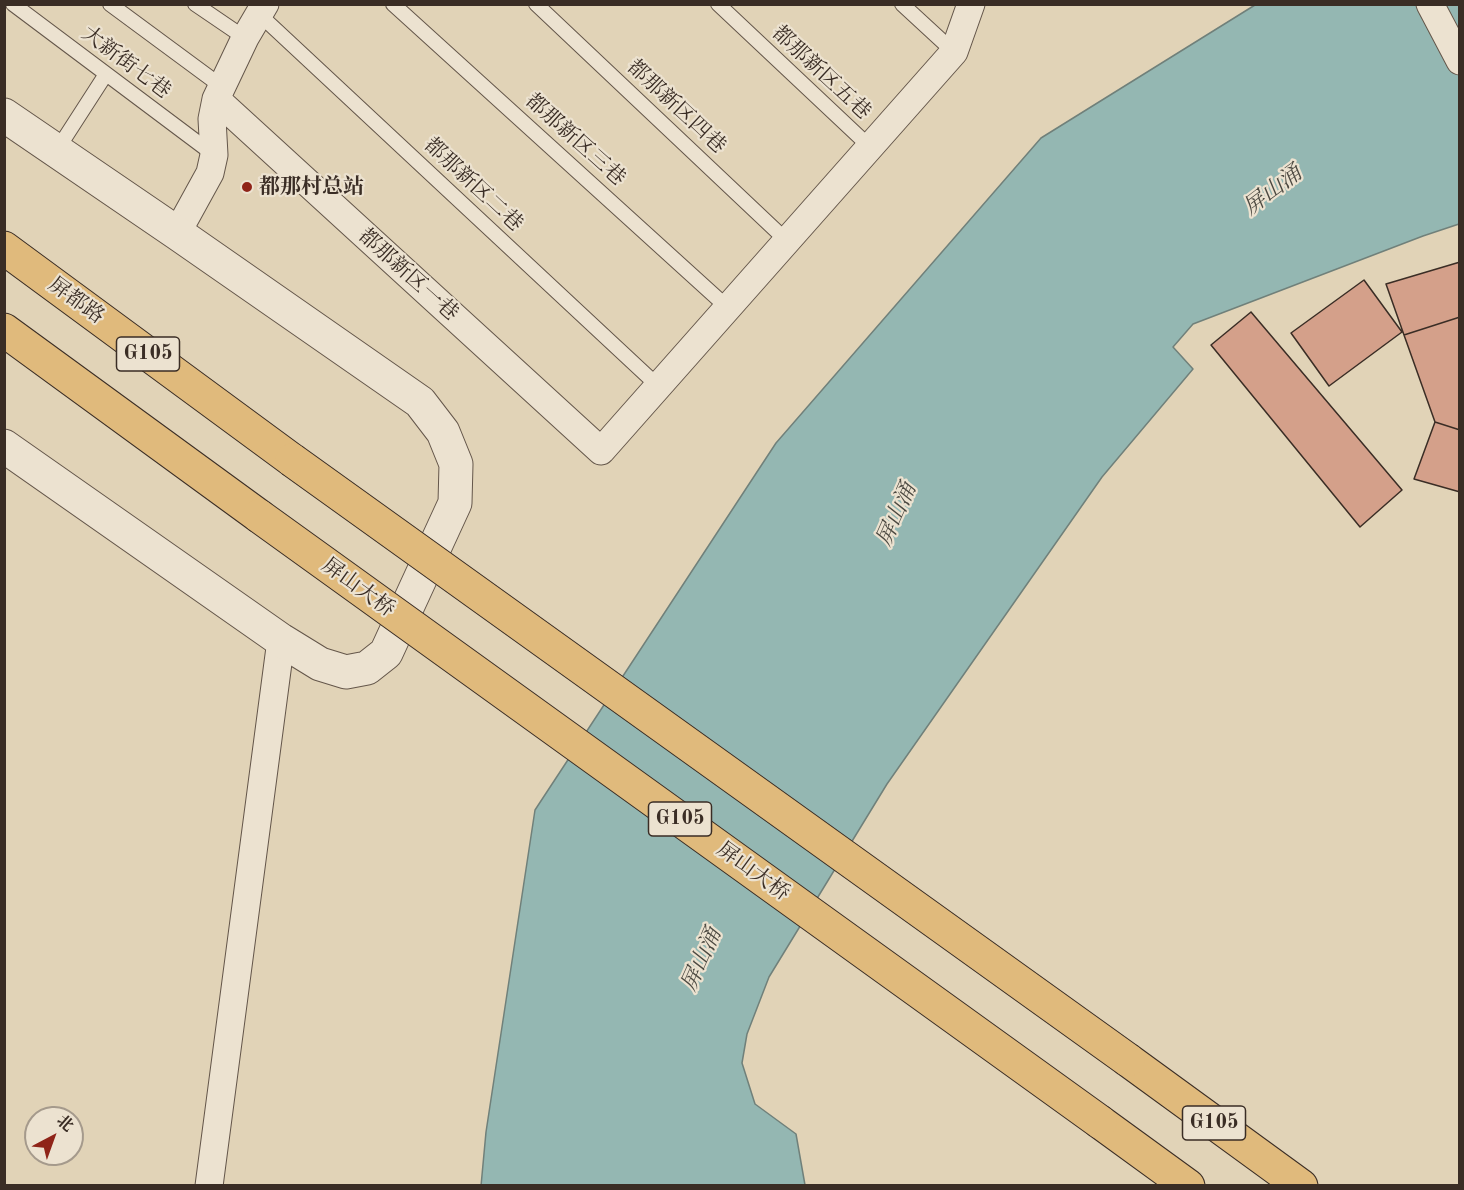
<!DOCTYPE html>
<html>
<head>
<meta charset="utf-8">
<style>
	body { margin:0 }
	#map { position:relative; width:1464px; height:1190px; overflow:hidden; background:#e1d3b7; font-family:"Old Standard TT","Noto Serif SC",serif }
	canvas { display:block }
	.frame { position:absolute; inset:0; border:6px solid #3a2d25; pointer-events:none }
	.north { position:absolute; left:24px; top:1106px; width:60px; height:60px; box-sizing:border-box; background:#ece2d0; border:2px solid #a59a8c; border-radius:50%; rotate:41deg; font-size:16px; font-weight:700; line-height:24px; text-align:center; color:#3a2d25 }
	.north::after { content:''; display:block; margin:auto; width:21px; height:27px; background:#8f2418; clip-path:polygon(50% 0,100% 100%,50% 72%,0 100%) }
</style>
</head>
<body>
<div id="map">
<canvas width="1464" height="1190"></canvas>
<div class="frame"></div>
<div class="north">北</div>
</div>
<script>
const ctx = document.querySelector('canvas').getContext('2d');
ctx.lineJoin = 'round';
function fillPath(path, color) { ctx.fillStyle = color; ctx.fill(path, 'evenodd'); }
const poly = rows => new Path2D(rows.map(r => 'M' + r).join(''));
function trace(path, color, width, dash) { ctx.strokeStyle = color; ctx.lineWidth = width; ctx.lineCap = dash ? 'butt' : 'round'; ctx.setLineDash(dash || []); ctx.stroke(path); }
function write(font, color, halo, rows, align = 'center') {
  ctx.font = font + ' "Old Standard TT","Noto Serif SC",serif'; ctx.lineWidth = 4.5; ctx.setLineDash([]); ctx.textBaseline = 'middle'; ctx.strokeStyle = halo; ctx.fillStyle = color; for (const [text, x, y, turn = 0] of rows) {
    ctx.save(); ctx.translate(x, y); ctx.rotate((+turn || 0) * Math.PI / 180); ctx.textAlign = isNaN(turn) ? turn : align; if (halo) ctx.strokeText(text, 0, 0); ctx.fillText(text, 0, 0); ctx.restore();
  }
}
const water = poly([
	[1255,5,1459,5,1459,224,1423,236,1193,324,1173,347,1193,369,1102,477,887,784,769,977,747,1034,742,1063,755,1104,796,1134,805,1185,481,1186,486,1132,535,810,776,443,1041,138,1255,5]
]);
const building = poly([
	[1460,262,1460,317,1404,335,1386,284,1460,262],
	[1364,280,1402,332,1329,386,1291,333,1364,280],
	[1251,312,1402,490,1360,527,1211,345,1251,312],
	[1460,317,1460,430,1435,422,1404,335,1460,317],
	[1435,422,1460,430,1460,492,1414,479,1435,422]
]);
const service = poly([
	[13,4,213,154],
	[110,4,221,86],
	[195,4,245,38],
	[393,4,728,308],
	[536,4,787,241],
	[718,4,870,147],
	[902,4,954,52],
	[259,14,658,386],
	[57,150,106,74]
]);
const minor = poly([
	[1430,4,1460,61],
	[216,99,601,451,954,52,971,4],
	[177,233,210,173,214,155,212,119,216,99,245,38,265,4],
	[209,1186,281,640]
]);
const tertiary = poly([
	[4,115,177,233,420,402,443,432,456,464,455,503,386,653,367,668,346,672,320,664,281,640,4,446]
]);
const trunk = poly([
	[4,248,292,460],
	[4,330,259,516],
	[1128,1060,1301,1186],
	[1100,1122,1188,1186]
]);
const trunkBridge = poly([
	[292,460,1128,1060],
	[259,516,1100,1122]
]);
const markers = [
	[247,187,6,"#8f2418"]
];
const shields = [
	[148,354,63],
	[680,819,63],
	[1214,1123,63]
];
const shieldNames = [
	["G105",148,354],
	["G105",680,819],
	["G105",1214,1123]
];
const streetNames = [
	["大新街七巷",126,63,37],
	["都那新区五巷",821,73,43],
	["都那新区四巷",676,107,43],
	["都那新区三巷",575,140,42],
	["都那新区二巷",473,185,43],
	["都那新区一巷",408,275,42],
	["屏都路",76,301,36],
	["屏山大桥",358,588,36],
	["屏山大桥",753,872,36]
];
const poiNames = [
	["都那村总站",259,187]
];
const waterNames = [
	["屏山涌",1273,191,-37],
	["屏山涌",897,515,-66],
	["屏山涌",702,960,-66]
];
fillPath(water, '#94b7b2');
trace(water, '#70807a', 1.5);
fillPath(building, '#d4a08a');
trace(building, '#3a2d25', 1.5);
trace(service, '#64564a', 16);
trace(minor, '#64564a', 29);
trace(tertiary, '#64564a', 35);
trace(trunk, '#3a2d25', 35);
trace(service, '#ece2d0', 14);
trace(minor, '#ece2d0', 27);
trace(tertiary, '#ece2d0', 33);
trace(trunk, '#e0ba7c', 33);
trace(trunkBridge, '#3a2d25', 35, []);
trace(trunkBridge, '#e0ba7c', 33);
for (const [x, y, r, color] of markers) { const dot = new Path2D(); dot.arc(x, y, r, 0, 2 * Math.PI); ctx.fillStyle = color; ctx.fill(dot); trace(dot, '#ece2d0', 2); }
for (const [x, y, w] of shields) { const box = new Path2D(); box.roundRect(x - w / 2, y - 17, w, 34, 4.5); ctx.fillStyle = '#ece2d0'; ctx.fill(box); trace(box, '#3a2d25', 1.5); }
write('bold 20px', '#3a2d25', null, shieldNames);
write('21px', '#3a2d25', '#ece2d0', streetNames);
write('bold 21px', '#3a2d25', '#ece2d0', poiNames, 'left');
write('italic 22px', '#4c4941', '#ece2d0', waterNames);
</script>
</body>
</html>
